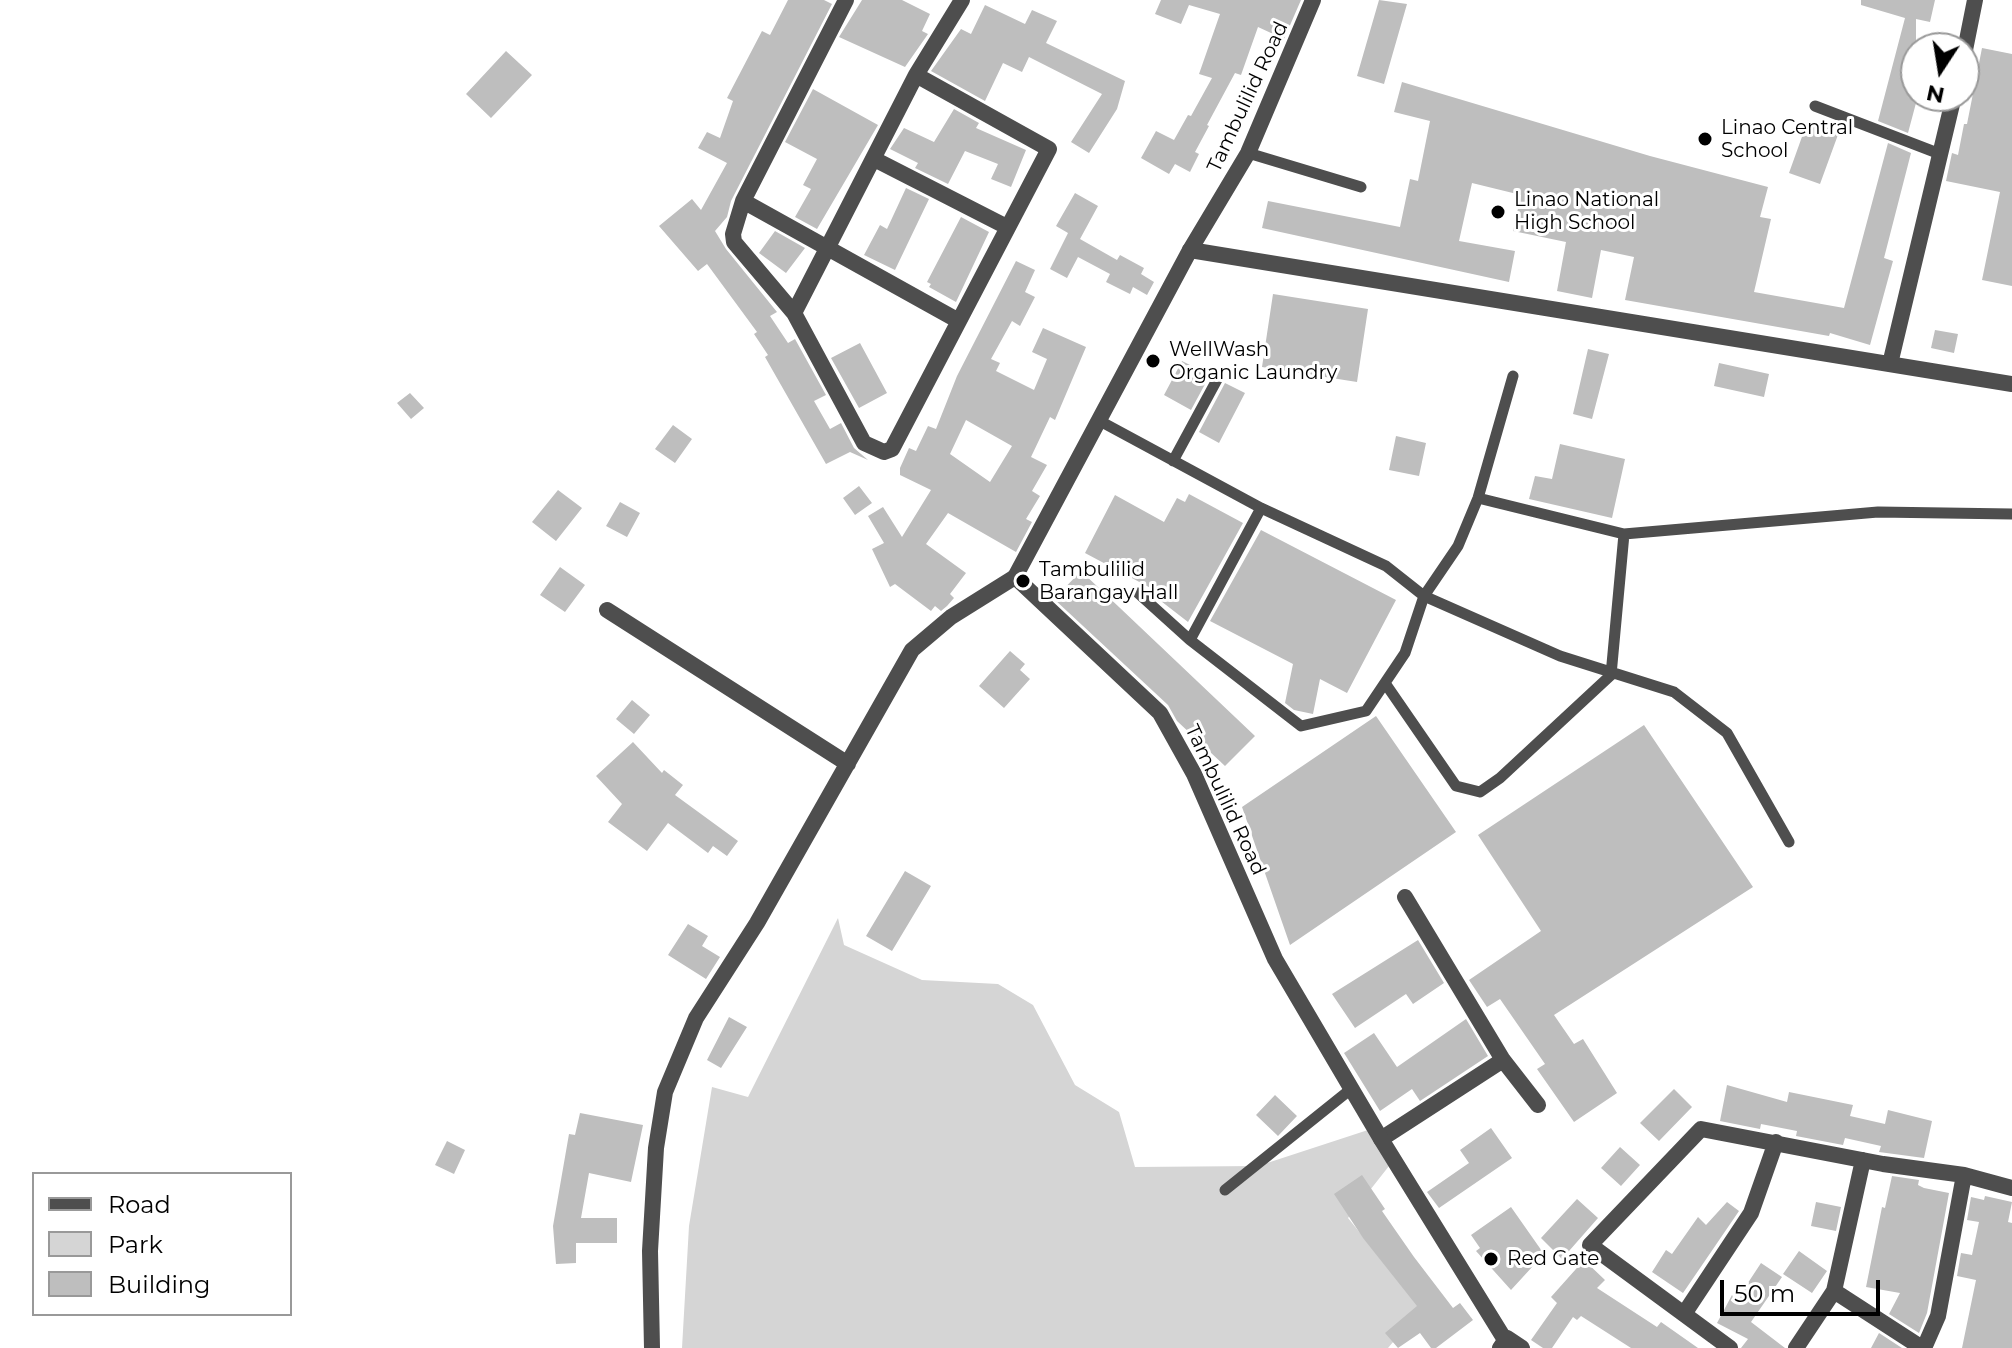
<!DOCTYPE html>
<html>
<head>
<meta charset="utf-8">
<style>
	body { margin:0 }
	#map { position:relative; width:2012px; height:1348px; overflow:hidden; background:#fff; font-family:Montserrat,sans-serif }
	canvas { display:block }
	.legend { position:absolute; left:32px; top:1172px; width:260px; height:144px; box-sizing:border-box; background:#fff; border:2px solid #999; margin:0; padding:10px 14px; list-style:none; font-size:24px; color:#000 }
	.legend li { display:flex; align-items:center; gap:16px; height:40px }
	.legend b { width:40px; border:2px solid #999 }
	.north { position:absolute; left:1900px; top:32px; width:80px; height:80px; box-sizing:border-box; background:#fff; border:2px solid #999; border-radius:50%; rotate:192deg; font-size:22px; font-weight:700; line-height:32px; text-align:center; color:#000 }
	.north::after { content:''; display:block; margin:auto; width:28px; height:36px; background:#000; clip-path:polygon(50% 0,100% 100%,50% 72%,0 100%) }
	.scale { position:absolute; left:1720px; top:1280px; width:160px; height:36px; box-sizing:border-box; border:4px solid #000; border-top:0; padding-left:10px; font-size:24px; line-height:28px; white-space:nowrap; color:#000; -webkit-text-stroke:6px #fff; paint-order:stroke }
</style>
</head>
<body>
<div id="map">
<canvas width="2012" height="1348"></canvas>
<ul class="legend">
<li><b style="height:10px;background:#4e4e4e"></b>Road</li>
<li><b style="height:22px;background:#d5d5d5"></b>Park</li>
<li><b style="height:22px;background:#bebebe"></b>Building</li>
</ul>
<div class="north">N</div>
<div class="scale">50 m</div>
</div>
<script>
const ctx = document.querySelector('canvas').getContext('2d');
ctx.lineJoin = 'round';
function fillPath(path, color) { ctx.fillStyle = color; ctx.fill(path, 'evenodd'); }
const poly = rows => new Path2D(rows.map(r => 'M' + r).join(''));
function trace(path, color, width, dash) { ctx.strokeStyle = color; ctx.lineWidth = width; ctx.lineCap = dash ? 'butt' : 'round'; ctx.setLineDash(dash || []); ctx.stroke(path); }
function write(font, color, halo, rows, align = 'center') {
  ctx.font = font + ' Montserrat,sans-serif'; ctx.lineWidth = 6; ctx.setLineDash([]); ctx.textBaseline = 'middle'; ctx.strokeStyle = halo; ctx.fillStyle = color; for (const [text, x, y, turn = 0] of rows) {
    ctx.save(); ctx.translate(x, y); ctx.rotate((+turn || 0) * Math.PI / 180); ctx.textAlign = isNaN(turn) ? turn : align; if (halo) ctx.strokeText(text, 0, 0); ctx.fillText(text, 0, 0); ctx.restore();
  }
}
const green = poly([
	[838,918,844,945,922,980,998,984,1033,1005,1075,1085,1119,1112,1135,1167,1258,1166,1368,1130,1389,1166,1348,1218,1421,1309,1388,1348,682,1348,689,1226,712,1087,748,1097]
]);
const building = poly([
	[788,0,824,0,832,4,731,201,727,217,715,231,726,249,777,312,770,316,788,343,795,339,826,395,814,401,830,429,841,423,854,448,868,460,850,452,826,464,765,357,768,355,754,334,757,332,707,264,698,271,659,226,692,199,701,210,727,163,698,148,707,132,720,138,733,101,727,98,762,31,770,35],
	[862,0,902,0,930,14,922,31,928,34,905,67,839,37],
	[1161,0,1301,0,1284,39,1258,27,1241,75,1235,73,1207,125,1209,126,1195,152,1199,154,1190,172,1175,164,1169,174,1141,158,1156,131,1174,140,1188,115,1191,116,1212,78,1199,74,1220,14,1189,5,1181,24,1155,14],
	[1379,0,1407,4,1384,84,1357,76],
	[1861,0,1935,0,1930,22,1916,19,1916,103,1908,133,1878,121,1905,18,1861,5],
	[985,5,1025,24,1032,10,1057,21,1046,43,1125,81,1117,109,1089,153,1071,142,1102,94,1029,57,1022,72,1003,63,985,101,931,71,961,29,971,34],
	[1982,48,2012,54,2012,286,1982,280,2000,192,1946,181,1952,153,1958,155,1964,124,1967,124],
	[506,51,532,75,491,118,466,94],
	[1402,82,1650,156,1768,187,1760,217,1771,219,1754,292,1844,308,1888,143,1911,153,1884,258,1893,261,1870,345,1830,333,1829,336,1625,300,1634,257,1601,250,1592,298,1557,291,1566,242,1513,231,1521,195,1472,183,1459,241,1515,251,1509,282,1262,228,1268,201,1400,227,1410,179,1418,181,1430,121,1394,112],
	[813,89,878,125,817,229,795,217,811,189,803,185,817,159,785,142],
	[954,109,979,123,976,128,1026,150,1011,187,991,179,998,164,965,151,948,184,915,168,918,163,890,149,904,128,934,142],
	[1808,120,1839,132,1820,184,1789,173],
	[906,188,929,199,895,270,864,255,880,225,887,229],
	[1075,193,1098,206,1080,239,1117,260,1120,255,1144,268,1141,274,1154,282,1147,295,1133,287,1130,294,1106,282,1110,274,1078,257,1067,278,1050,269,1068,233,1056,226],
	[961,217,989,232,956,302,929,287,931,284,927,282],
	[775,231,805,248,786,273,759,253],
	[1016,261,1035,270,1025,292,1035,297,1020,326,1012,321,991,359,1000,363,996,371,1034,390,1047,359,1032,352,1043,328,1086,347,1055,420,1050,417,1031,457,1047,465,1032,491,1040,496,1026,519,1032,522,1016,552,948,513,926,544,966,573,950,594,954,598,947,606,941,611,935,606,931,611,895,584,890,587,872,549,884,543,868,516,883,507,902,537,931,490,900,475,900,468,909,448,916,451,928,426,936,429,957,376],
	[966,420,1012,446,990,482,950,454],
	[1273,294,1368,309,1357,382,1262,367],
	[1935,330,1958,334,1954,353,1931,348],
	[860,343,887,393,859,408,831,358],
	[1588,349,1609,354,1592,419,1573,414],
	[1182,361,1210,375,1191,410,1164,395],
	[1719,363,1769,374,1764,397,1714,386],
	[1225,383,1245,393,1219,443,1199,432],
	[410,393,424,408,411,419,397,403],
	[673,425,692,439,675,463,655,449],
	[1396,436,1426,443,1419,476,1389,470],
	[1560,444,1625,459,1612,518,1529,499,1535,476,1552,479],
	[859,486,872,503,855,515,843,498],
	[558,490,582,508,556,541,532,522],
	[1189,494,1243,523,1188,622,1157,598,1160,593,1085,553,1115,495,1164,522,1177,498,1185,502],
	[620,502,640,513,627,537,606,526],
	[1261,530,1396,600,1347,693,1320,679,1313,714,1294,710,1285,703,1293,664,1210,621],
	[560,567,585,585,565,612,540,595],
	[1081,571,1255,736,1225,766,1177,721,1168,705,1054,599],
	[1010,651,1025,664,1020,670,1030,679,1004,708,979,686],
	[632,700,650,715,634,734,616,719],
	[1376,716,1456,832,1290,945,1242,807],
	[1644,725,1753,887,1554,1015,1574,1044,1583,1039,1617,1093,1574,1122,1537,1069,1545,1064,1500,999,1487,1007,1469,980,1541,931,1478,835],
	[633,742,662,773,664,770,683,785,675,795,738,841,727,856,713,846,708,853,668,823,647,851,608,822,622,804,596,776],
	[905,871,931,886,892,951,866,936],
	[688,924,708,936,702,946,720,957,706,979,668,955],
	[1418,940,1444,983,1413,1004,1406,994,1355,1028,1332,994],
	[729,1017,747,1027,721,1068,707,1060],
	[1466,1019,1488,1056,1420,1101,1412,1089,1380,1111,1344,1053,1374,1033,1397,1067],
	[1727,1085,1787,1102,1789,1092,1853,1105,1850,1116,1885,1124,1888,1110,1932,1121,1924,1158,1879,1152,1881,1146,1845,1138,1843,1145,1796,1136,1797,1131,1761,1124,1760,1129,1720,1121],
	[1674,1089,1692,1107,1659,1141,1640,1123],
	[1275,1095,1297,1116,1278,1136,1256,1115],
	[580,1113,643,1125,631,1182,589,1173,581,1218,617,1218,617,1243,576,1243,576,1263,556,1264,553,1226,569,1134,575,1135],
	[1491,1128,1512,1158,1439,1208,1427,1192,1469,1163,1460,1150],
	[447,1141,465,1150,454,1174,435,1165],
	[1620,1147,1640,1165,1621,1186,1601,1168],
	[1362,1175,1385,1209,1382,1211,1414,1257,1453,1308,1460,1303,1473,1320,1436,1348,1431,1348,1420,1333,1398,1348,1385,1333,1417,1306,1363,1238,1334,1194],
	[1892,1176,1919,1180,1918,1185,1924,1188,1949,1193,1927,1313,1919,1333,1889,1314,1900,1293,1866,1287,1882,1207,1885,1208],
	[1985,1196,2012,1202,2008,1222,2012,1223,2012,1348,1962,1348,1976,1280,1957,1276,1961,1253,1972,1255,1979,1222,1967,1220,1971,1197,1984,1200],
	[1577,1199,1598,1218,1562,1259,1541,1238],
	[1727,1202,1739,1211,1683,1293,1652,1272,1666,1250,1672,1254,1698,1217,1706,1225],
	[1816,1202,1841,1207,1836,1231,1811,1226],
	[1511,1207,1544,1254,1511,1290,1476,1251,1480,1248,1471,1235],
	[1799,1251,1827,1271,1812,1293,1783,1274],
	[1584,1260,1605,1280,1597,1288,1657,1327,1661,1322,1698,1348,1631,1348,1581,1316,1577,1320,1573,1317,1552,1348,1543,1348,1531,1340,1557,1303,1551,1297],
	[1761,1263,1782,1277,1751,1322,1785,1348,1741,1348,1748,1339,1717,1323,1732,1295,1738,1298],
	[1879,1333,1902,1348,1871,1348]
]);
const service = poly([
	[1815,106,1940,154],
	[1248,153,1361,187],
	[1513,376,1478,498,1458,546,1424,596,1560,656,1674,692,1727,733,1789,842],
	[1098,420,1261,508,1386,566,1424,596,1405,653,1366,711,1301,726,1190,640,1138,593],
	[1173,461,1219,376],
	[1478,498,1624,534,1878,512,2012,514],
	[1190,640,1261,508],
	[1385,683,1456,786,1480,792,1500,778,1611,675,1624,534],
	[1225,1190,1351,1089]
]);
const minor = poly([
	[846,0,743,201,733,234,734,242,794,313,864,443,884,452,892,449,1049,149,916,75],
	[1964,55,1975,0],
	[874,159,1007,227],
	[743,201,957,320],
	[1190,250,2012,384],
	[794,313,916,75,962,0],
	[1890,364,1954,96],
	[607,610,848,764],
	[1405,897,1503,1060,1538,1105],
	[1381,1139,1503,1060],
	[1834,1291,1922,1348],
	[1684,1314,1751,1213,1776,1142],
	[652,1348,650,1251,656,1148,665,1092,696,1018,757,923,912,650,951,617,1015,577],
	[1500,1348,1507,1338,1522,1348],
	[1730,1348,1590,1245,1701,1129,1883,1164,1964,1175,2012,1188],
	[1796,1348,1834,1291,1863,1160],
	[1924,1348,1938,1316,1964,1175]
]);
const tertiary = poly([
	[1313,0,1248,153,1190,250,1015,577,1160,713,1194,774,1275,959,1381,1139,1510,1348]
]);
const markers = [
	[1705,139,8,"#000"],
	[1498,212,8,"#000"],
	[1153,361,8,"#000"],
	[1023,581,8,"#000"],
	[1491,1259,8,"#000"]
];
const streetNames = [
	["Tambulilid Road",1248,97,-65],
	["Tambulilid Road",1225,800,65]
];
const poiNames = [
	["Linao Central",1721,128],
	["School",1721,151],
	["Linao National",1514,200],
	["High School",1514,223],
	["WellWash",1169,350],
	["Organic Laundry",1169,373],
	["Tambulilid",1039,570],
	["Barangay Hall",1039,593],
	["Red Gate",1507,1259]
];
fillPath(green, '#d5d5d5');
fillPath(building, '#bebebe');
trace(service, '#4e4e4e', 11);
trace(minor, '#4e4e4e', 16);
trace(tertiary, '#4e4e4e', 16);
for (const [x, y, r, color] of markers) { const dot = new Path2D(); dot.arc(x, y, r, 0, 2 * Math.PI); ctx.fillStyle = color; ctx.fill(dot); trace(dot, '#fff', 3); }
write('20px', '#000', '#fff', streetNames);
write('20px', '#000', '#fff', poiNames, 'left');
</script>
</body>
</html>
